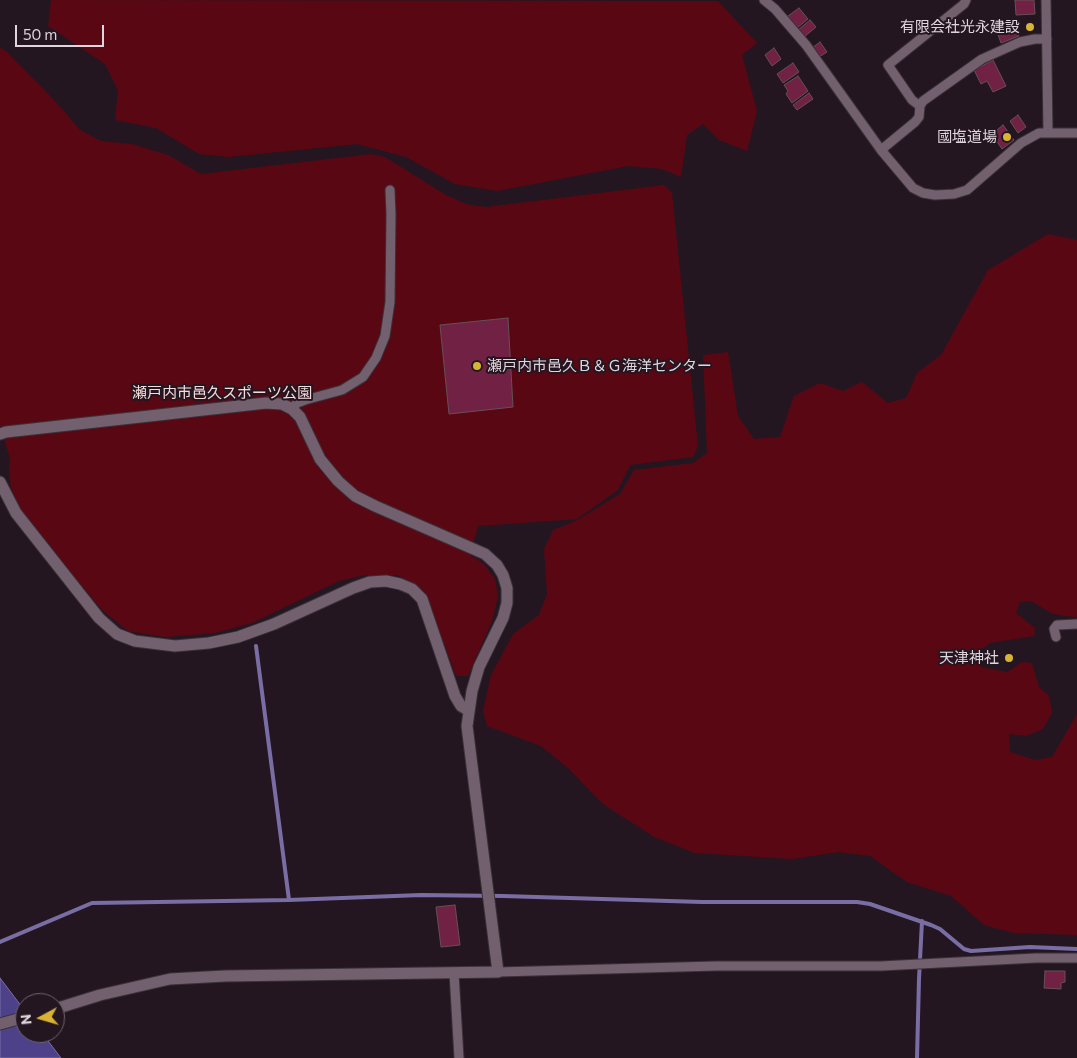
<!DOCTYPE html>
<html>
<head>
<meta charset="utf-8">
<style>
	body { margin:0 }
	#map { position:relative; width:1077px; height:1058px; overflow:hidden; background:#241621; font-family:Commissioner,sans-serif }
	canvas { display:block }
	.north { position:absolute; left:15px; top:993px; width:50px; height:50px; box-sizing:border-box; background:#241621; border:1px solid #6f626c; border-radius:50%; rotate:264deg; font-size:14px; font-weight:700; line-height:20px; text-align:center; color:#dfd5dc }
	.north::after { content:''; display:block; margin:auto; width:18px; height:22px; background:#d9b334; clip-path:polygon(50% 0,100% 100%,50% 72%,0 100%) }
	.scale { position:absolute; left:15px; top:25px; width:89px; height:22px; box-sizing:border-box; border:2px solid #dfd5dc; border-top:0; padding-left:6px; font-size:15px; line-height:18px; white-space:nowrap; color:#dfd5dc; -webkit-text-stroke:4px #241621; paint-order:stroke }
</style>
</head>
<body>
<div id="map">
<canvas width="1077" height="1058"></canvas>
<div class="north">N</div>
<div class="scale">50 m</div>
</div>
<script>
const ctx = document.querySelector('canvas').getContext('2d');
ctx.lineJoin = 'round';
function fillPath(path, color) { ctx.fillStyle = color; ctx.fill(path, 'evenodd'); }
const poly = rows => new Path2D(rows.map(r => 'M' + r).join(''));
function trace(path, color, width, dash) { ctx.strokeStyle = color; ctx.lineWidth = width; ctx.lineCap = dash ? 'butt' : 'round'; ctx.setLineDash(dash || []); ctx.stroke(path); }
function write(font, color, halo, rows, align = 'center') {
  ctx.font = font + ' Commissioner,"Noto Sans JP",sans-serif'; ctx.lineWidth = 4; ctx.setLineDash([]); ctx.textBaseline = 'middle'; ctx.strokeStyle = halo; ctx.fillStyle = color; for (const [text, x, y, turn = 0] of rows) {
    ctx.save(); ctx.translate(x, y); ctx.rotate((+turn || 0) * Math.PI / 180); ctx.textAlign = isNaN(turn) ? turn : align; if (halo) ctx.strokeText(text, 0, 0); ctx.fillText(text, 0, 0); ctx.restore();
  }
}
const green = poly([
	[51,0,718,1,757,43,742,55,757,111,747,151,719,140,703,124,687,135,681,177,662,169,628,166,497,191,455,184,406,157,357,144,228,157,199,154,156,128,115,120,118,90,105,64,48,26],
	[0,48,6,51,56,102,80,130,101,141,132,144,168,155,201,174,371,154,385,157,446,195,466,204,486,207,664,185,672,193,698,446,693,457,630,465,618,490,577,519,478,526,470,555,484,564,495,579,498,597,492,621,468,676,456,676,426,594,415,584,397,575,365,575,339,581,252,623,215,633,165,637,128,631,102,610,24,517,11,488,9,470,10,458,0,425],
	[1048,234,1077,240,1077,617,1065,616,1051,613,1031,601,1020,602,1016,613,1035,628,1034,636,990,643,982,649,981,667,1007,672,1022,662,1032,663,1039,687,1049,696,1052,713,1043,729,1026,736,1009,734,1010,752,1035,760,1052,757,1077,714,1077,935,1014,933,984,925,951,896,907,882,870,856,838,852,792,859,695,853,654,837,603,804,568,768,541,746,487,726,483,711,491,675,513,634,539,615,547,594,544,549,553,530,576,521,620,494,634,470,693,463,707,453,703,355,728,352,738,416,754,439,780,437,794,396,820,383,843,391,862,382,888,403,906,398,917,373,941,355,988,270]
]);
const water = poly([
	[0,978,25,1011,25,1033,42,1033,61,1058,0,1058,0,978]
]);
const stream = poly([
	[256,646,289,900],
	[0,942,92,903,289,900,421,895,503,896,702,902,857,902,870,904,931,925,940,929,964,949,971,951,1030,947,1077,949],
	[917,1058,919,979,922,921]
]);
const building = poly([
	[1015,0,1034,0,1035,14,1016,15,1015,0],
	[799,8,808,19,797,28,788,16,799,8],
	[1012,19,1019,36,1001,43,995,26,1012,19],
	[810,20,816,27,804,37,798,30,810,20],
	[820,42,827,52,819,57,812,48,820,42],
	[774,48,781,59,772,66,765,55,774,48],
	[993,60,1006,86,993,92,987,81,981,84,974,70,993,60],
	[793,63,799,72,783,83,777,74,793,63],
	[798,76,808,91,792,103,786,94,788,91,784,85,798,76],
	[809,93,813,99,797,110,793,105,809,93],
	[1018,115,1026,127,1018,133,1010,121,1018,115],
	[1003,125,1014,140,1002,149,992,134,1003,125],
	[508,318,513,407,449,414,440,325,508,318],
	[455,905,460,945,441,947,436,907,455,905],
	[1045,971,1065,971,1065,982,1061,983,1061,989,1044,988,1045,971]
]);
const minor = poly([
	[764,0,775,9,806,45,881,150,913,188,923,193,935,195,954,194,967,190,1021,143,1039,133,1077,133],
	[1046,0,1048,132],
	[920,106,912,100,888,65,964,4,966,0],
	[881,150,915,122,919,117,920,106,923,101,982,59,1020,42,1035,39,1047,39],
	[292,409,297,403,305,400,342,390,363,377,376,358,385,336,390,302,391,214,390,190],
	[1056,637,1054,629,1057,625,1077,624],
	[498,972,716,966,881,966,1036,958,1077,958],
	[454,973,459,1058]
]);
const tertiary = poly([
	[0,434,6,432,266,403,282,404,292,409,300,417,320,459,338,481,355,496,375,506,485,554,497,565,503,575,507,588,507,603,503,618,479,667,472,691,467,726,498,972,225,976,170,979,100,995,55,1009],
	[0,482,16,513,99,618,117,634,135,641,175,646,209,643,238,637,274,624,353,588,370,582,386,581,400,584,412,589,422,599,455,696,461,706,468,710],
	[0,1024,25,1017]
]);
const markers = [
	[1030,27,5,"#d9b334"],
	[1007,137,5,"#d9b334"],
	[477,366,5,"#d9b334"],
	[1009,658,5,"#d9b334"]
];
const poiNames = [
	["有限会社光永建設",1020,27],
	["國塩道場",997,137],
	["瀬戸内市邑久Ｂ＆Ｇ海洋センター",487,366,"left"],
	["天津神社",999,658]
];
const parkNames = [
	["瀬戸内市邑久スポーツ公園",222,393]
];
fillPath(green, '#590813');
fillPath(water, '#4d428a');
trace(water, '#796ea3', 1);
trace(stream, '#796ea3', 4);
fillPath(building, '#712244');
trace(building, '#655057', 1);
trace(minor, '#3b3138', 11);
trace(tertiary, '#3b3138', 13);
trace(minor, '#72606e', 9);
trace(tertiary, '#72606e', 11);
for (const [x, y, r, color] of markers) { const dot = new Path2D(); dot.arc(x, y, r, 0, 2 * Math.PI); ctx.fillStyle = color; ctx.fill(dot); trace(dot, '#241621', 2); }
write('15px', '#dfd5dc', '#241621', poiNames, 'right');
write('15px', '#f5dbda', '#241621', parkNames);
</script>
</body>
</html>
